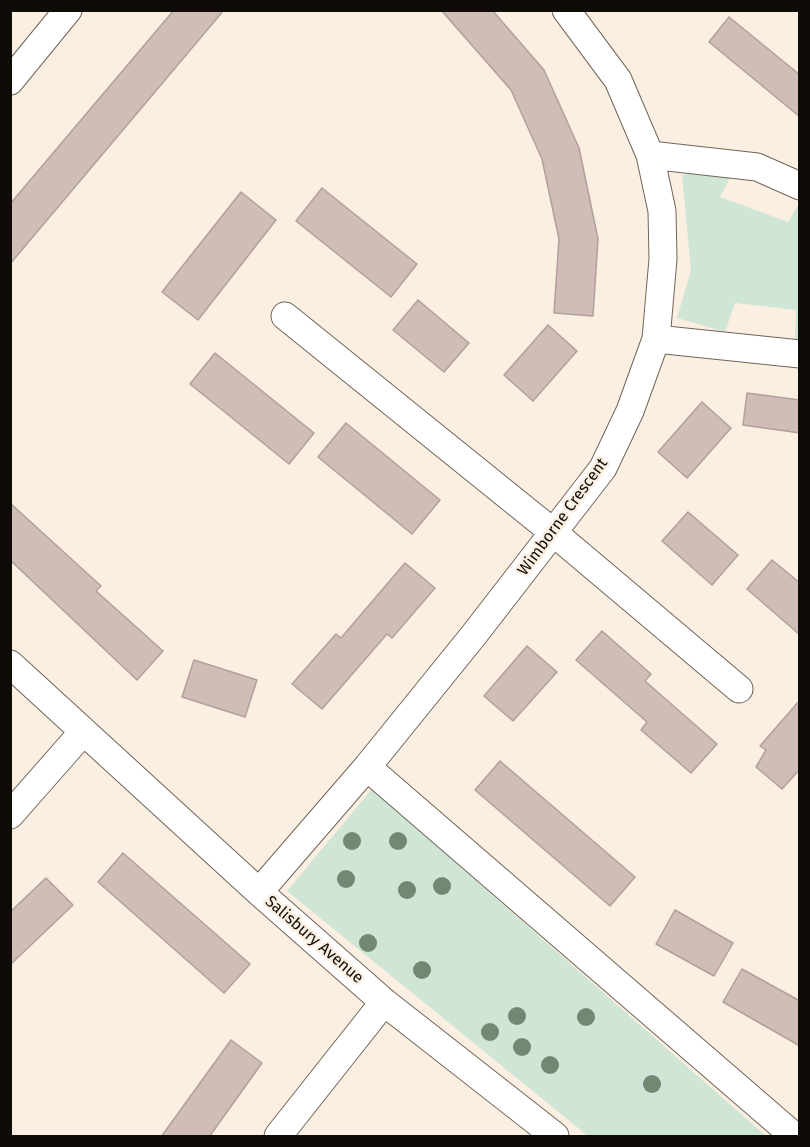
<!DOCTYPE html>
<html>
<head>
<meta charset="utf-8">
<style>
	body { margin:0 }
	#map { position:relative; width:810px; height:1147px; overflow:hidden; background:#fbefe1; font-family:"Fira Sans",sans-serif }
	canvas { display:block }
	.frame { position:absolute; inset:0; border:12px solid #0f0c07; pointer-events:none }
</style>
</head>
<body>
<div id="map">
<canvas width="810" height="1147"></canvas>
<div class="frame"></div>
</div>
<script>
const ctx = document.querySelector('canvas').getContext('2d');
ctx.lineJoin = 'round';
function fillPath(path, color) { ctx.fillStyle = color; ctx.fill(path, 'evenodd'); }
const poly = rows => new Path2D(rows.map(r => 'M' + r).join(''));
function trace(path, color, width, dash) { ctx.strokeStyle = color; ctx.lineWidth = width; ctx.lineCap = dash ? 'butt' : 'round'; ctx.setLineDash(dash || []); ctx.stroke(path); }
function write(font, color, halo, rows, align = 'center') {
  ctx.font = font + ' "Fira Sans",sans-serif'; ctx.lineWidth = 5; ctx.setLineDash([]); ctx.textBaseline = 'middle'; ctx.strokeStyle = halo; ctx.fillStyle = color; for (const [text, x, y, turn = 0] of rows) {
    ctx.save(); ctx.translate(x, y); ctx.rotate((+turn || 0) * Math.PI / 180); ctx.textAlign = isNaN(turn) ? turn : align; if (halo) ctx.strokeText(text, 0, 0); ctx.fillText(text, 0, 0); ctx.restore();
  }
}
const green = poly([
	[699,173,732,174,720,197,788,222,799,204,799,342,795,343,796,310,735,303,725,332,677,318,691,270,682,175],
	[372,789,766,1136,588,1136,287,891]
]);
const building = poly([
	[174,10,224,10,10,264,10,204,174,10],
	[441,10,492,10,544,70,579,148,598,239,593,316,554,313,559,239,542,159,511,90,441,10],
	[729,17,800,75,800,117,709,42,729,17],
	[322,188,417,264,391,297,296,221,322,188],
	[241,192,276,220,198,320,162,292,241,192],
	[418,300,469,343,444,372,393,330,418,300],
	[548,325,577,351,533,401,504,375,548,325],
	[215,353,314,433,289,464,190,384,215,353],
	[747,393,800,400,800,433,743,425,747,393],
	[702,402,731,428,687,478,658,452,702,402],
	[346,423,440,500,412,534,318,457,346,423],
	[10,503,101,586,96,591,163,651,137,680,10,560,10,503],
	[688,512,738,555,712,585,662,541,688,512],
	[772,560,800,583,800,635,747,589,772,560],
	[405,563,435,588,392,638,387,634,322,709,292,684,336,634,341,638,405,563],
	[602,631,651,674,645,681,717,744,691,773,641,730,647,722,576,660,602,631],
	[527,646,557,672,513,721,484,696,527,646],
	[194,660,257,680,245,717,182,697,194,660],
	[800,700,800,769,782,789,756,767,766,750,760,746,800,700],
	[500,761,635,877,610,906,475,790,500,761],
	[123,853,250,964,224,993,98,882,123,853],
	[46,878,73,905,10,965,10,912,46,878],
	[675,910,733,943,714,976,656,944,675,910],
	[742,969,800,1001,800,1046,723,1002,742,969],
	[231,1040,262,1063,209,1137,161,1137,231,1040]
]);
const minor = poly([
	[10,81,68,10],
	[650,155,757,167,800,186],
	[285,316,554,533,739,689],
	[656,339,800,354],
	[10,664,259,892,384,1002,555,1136],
	[367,767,794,1136],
	[10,815,83,732],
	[259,892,367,767,473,636,603,468,630,411,656,339,663,259,662,211,650,155,618,80,566,10],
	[278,1136,384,1002]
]);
const trees = [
	[352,841],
	[398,841],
	[346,879],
	[442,886],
	[407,890],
	[368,943],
	[422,970],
	[517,1016],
	[586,1017],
	[490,1032],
	[522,1047],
	[550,1065],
	[652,1084]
];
const streetNames = [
	["Wimborne Crescent",563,517,-54],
	["Salisbury Avenue",314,940,41]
];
fillPath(green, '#cfe5d5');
fillPath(building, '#d0bdb8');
trace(building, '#b29f9a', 1.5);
trace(minor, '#706559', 29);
trace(minor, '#fff', 27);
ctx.fillStyle = '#718873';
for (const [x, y] of trees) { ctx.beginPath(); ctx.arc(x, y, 9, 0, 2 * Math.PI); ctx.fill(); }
write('16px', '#0f0c07', '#fbefe1', streetNames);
</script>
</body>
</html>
